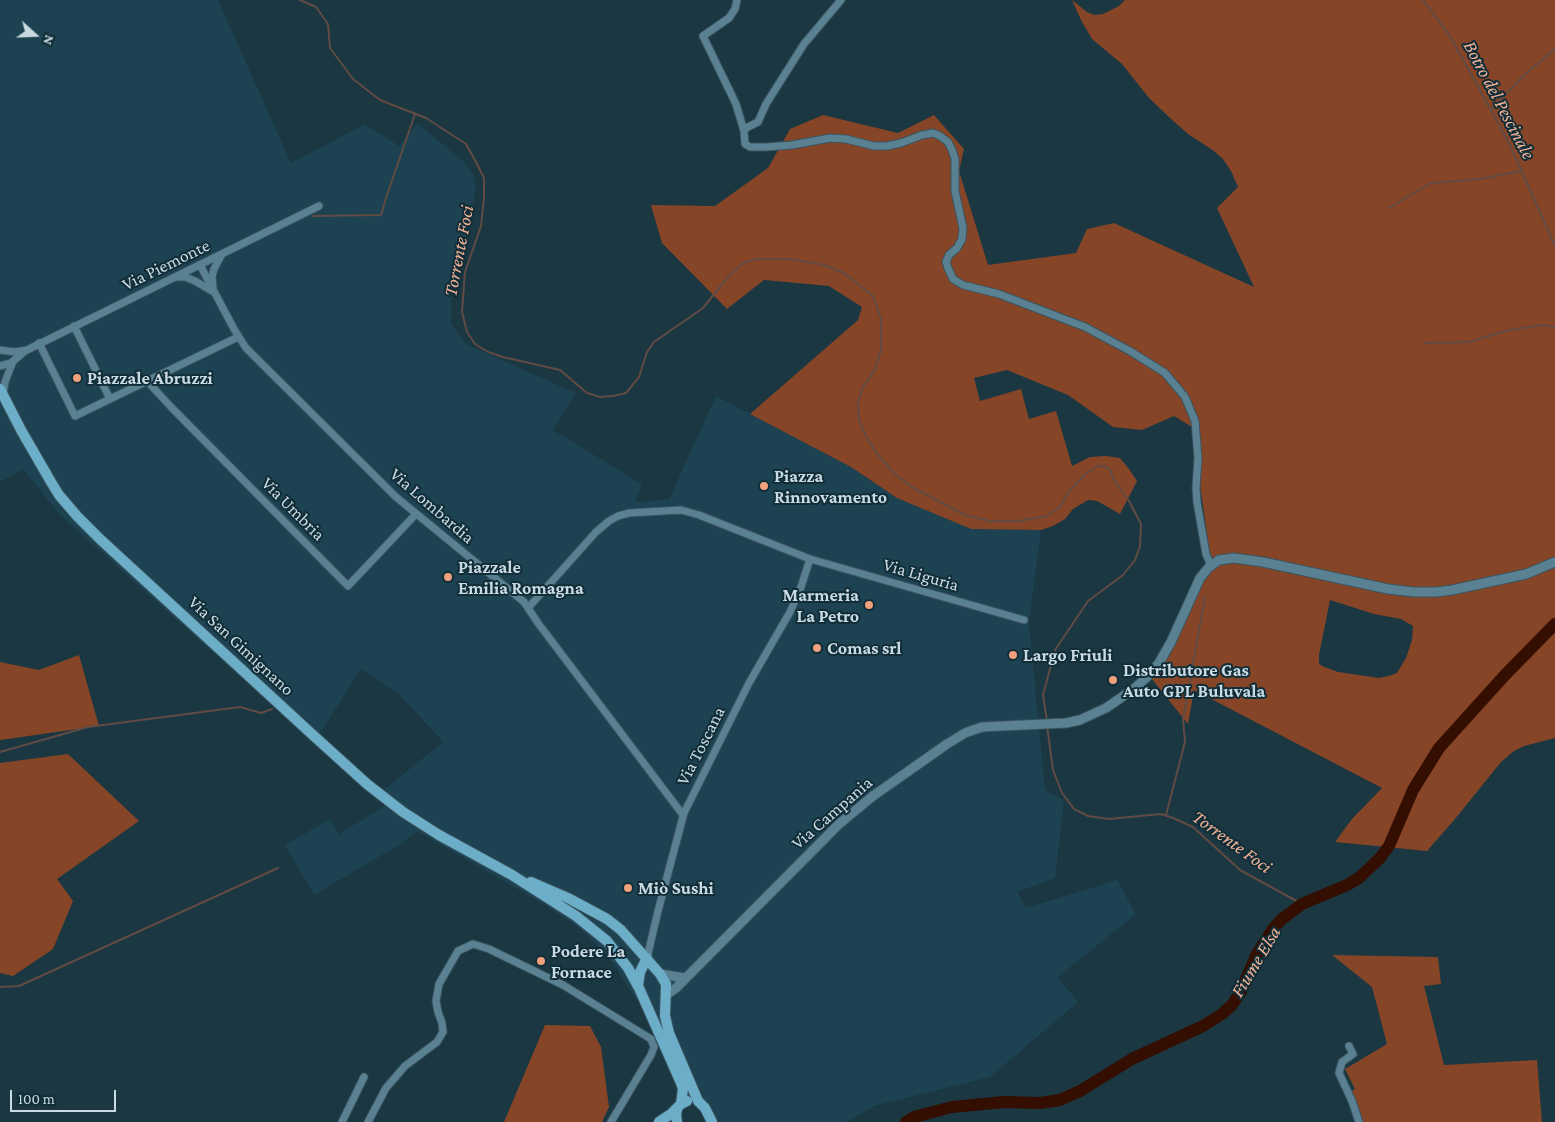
<!DOCTYPE html>
<html>
<head>
<meta charset="utf-8">
<style>
	body { margin:0 }
	#map { position:relative; width:1555px; height:1122px; overflow:hidden; background:#1a3742; font-family:"Crimson Pro",serif }
	canvas { display:block }
	.north { position:absolute; left:10px; top:10px; width:50px; height:50px; -webkit-text-stroke:4px #102d38; paint-order:stroke; rotate:110deg; font-size:14px; font-weight:700; line-height:20px; text-align:center; color:#cadae2 }
	.north::after { content:''; display:block; margin:auto; width:18px; height:22px; background:#cadae2; clip-path:polygon(50% 0,100% 100%,50% 72%,0 100%) }
	.scale { position:absolute; left:10px; top:1090px; width:106px; height:22px; box-sizing:border-box; border:2px solid #cadae2; border-top:0; padding-left:6px; font-size:15px; line-height:18px; white-space:nowrap; color:#cadae2; -webkit-text-stroke:4px #102d38; paint-order:stroke }
</style>
</head>
<body>
<div id="map">
<canvas width="1555" height="1122"></canvas>
<div class="north">N</div>
<div class="scale">100 m</div>
</div>
<script>
const ctx = document.querySelector('canvas').getContext('2d');
ctx.lineJoin = 'round';
function fillPath(path, color) { ctx.fillStyle = color; ctx.fill(path, 'evenodd'); }
const poly = rows => new Path2D(rows.map(r => 'M' + r).join(''));
function trace(path, color, width, dash) { ctx.strokeStyle = color; ctx.lineWidth = width; ctx.lineCap = dash ? 'butt' : 'round'; ctx.setLineDash(dash || []); ctx.stroke(path); }
function write(font, color, halo, rows, align = 'center') {
  ctx.font = font + ' "Crimson Pro",serif'; ctx.lineWidth = 4; ctx.setLineDash([]); ctx.textBaseline = 'middle'; ctx.strokeStyle = halo; ctx.fillStyle = color; for (const [text, x, y, turn = 0] of rows) {
    ctx.save(); ctx.translate(x, y); ctx.rotate((+turn || 0) * Math.PI / 180); ctx.textAlign = isNaN(turn) ? turn : align; if (halo) ctx.strokeText(text, 0, 0); ctx.fillText(text, 0, 0); ctx.restore();
  }
}
const built = poly([
	[0,0,218,0,291,163,365,124,399,146,417,123,463,161,473,173,476,185,470,226,453,276,451,289,451,322,459,335,468,345,576,393,553,430,642,484,635,502,669,499,716,396,851,467,897,498,971,529,1041,530,1029,623,1045,790,1064,800,1055,878,1017,892,1026,908,1117,880,1136,914,1058,977,1078,1002,990,1077,874,1106,847,1122,719,1122,709,1103,675,1079,641,1006,612,962,596,944,578,927,542,903,417,831,401,844,314,895,285,845,330,819,339,834,386,805,376,796,443,742,398,693,361,669,314,743,60,515,23,469,0,482]
]);
const green = poly([
	[1072,0,1087,12,1094,15,1103,14,1119,6,1125,0,1555,0,1555,738,1524,746,1514,751,1501,762,1455,819,1427,851,1335,842,1352,819,1382,788,1194,690,1188,724,1151,678,1170,655,1199,590,1204,581,1212,570,1192,427,1174,416,1142,430,1113,427,1068,395,1007,370,974,378,980,401,1021,389,1029,419,1056,411,1072,466,1090,457,1106,456,1120,458,1129,469,1137,481,1120,514,1097,501,1088,500,1073,509,1065,519,1053,526,1041,530,971,529,897,498,851,467,750,414,858,320,862,307,829,286,764,280,727,309,662,243,651,205,715,206,768,168,790,129,823,115,898,133,934,115,964,149,959,171,988,265,1076,253,1087,229,1114,223,1254,287,1217,208,1238,187,1231,171,1223,159,1214,151,1188,134,1170,118,1149,98,1122,64,1092,39,1081,20],
	[1330,600,1374,614,1401,619,1413,626,1412,640,1406,658,1397,673,1389,676,1379,678,1338,672,1322,666,1319,663,1319,655],
	[79,655,99,726,0,740,0,662,39,670],
	[68,754,139,821,57,879,73,901,53,949,13,976,0,973,0,763],
	[1332,955,1438,957,1441,984,1424,986,1444,1065,1537,1060,1542,1122,1362,1122,1351,1091,1355,1089,1345,1069,1387,1044,1372,987],
	[545,1025,590,1026,601,1047,609,1107,602,1122,504,1122]
]);
const stream = poly([
	[300,0,316,7,328,24,330,48,353,79,380,100,426,118,466,144,477,164,484,178,484,197,481,226,465,272,462,312,467,332,475,344,488,352,503,357,560,370,587,393,600,397,613,396,626,393,639,377,647,352,654,342,703,308,728,277,743,263,757,259,789,259,824,265,844,273,873,296,881,319,881,350,875,369,863,387,858,401,859,420,866,436,878,455,896,475,914,488,965,515,990,521,1019,521,1047,516,1059,508,1068,493,1084,475,1098,466,1105,466,1110,470,1115,482,1129,501,1141,524,1140,546,1135,560,1123,575,1088,601,1055,650,1043,695,1047,721],
	[1423,0,1450,36,1509,143,1555,246],
	[1491,110,1522,77,1555,49],
	[1389,208,1431,183,1480,179,1521,171],
	[313,216,381,215,386,198,415,114],
	[1425,343,1469,342,1509,330,1543,325,1555,327],
	[1047,726,1053,770,1062,793,1074,809,1088,816,1109,819,1161,814,1173,818,1193,827,1240,870,1302,904],
	[0,752,88,727,240,707,261,713,272,709],
	[1166,815,1185,742,1183,719,1205,597],
	[0,987,19,986,278,868]
]);
const river = poly([
	[906,1122,914,1117,952,1107,1004,1102,1040,1103,1060,1100,1080,1091,1132,1059,1203,1026,1222,1014,1232,1005,1240,993,1257,954,1273,929,1282,919,1302,904,1347,885,1359,878,1380,858,1389,846,1413,790,1439,748,1505,675,1555,624]
]);
const minor = poly([
	[737,0,735,9,729,18,703,36,736,104,744,131],
	[841,0,804,44,766,104,758,122,746,128,744,131,745,144,750,147,766,147,792,145,830,138,846,139,874,146,887,146,901,143,922,135,933,133,940,136,948,142,952,150,955,159,955,191,963,228,962,239,957,248,949,255,946,262,948,268,953,279,963,285,999,294,1085,327,1130,351,1165,373,1185,397,1195,421,1198,458,1196,488,1197,502,1206,554,1211,566],
	[200,265,234,329,246,348,396,497,524,602,538,623,683,815],
	[177,277,185,277,195,281,212,291],
	[213,286,212,277,214,269,222,254],
	[39,343,75,416,110,399,74,326],
	[0,350,15,352,27,350,319,206],
	[0,366,11,363,25,351],
	[147,381,171,407,348,586,416,514],
	[3,395,5,382,13,361],
	[110,399,238,337],
	[528,608,596,532,609,521,618,516,629,513,681,510,699,515,810,559,1024,620],
	[647,958,658,911,684,813,749,683,790,612,801,587,810,559],
	[1349,1046,1353,1054,1342,1062,1339,1073,1352,1101,1359,1122],
	[342,1122,364,1077],
	[368,1122,386,1088,405,1066,437,1042,443,1032,442,1023,438,1012,436,1001,439,984,458,951,473,944,489,949,563,985,651,1039,654,1047,651,1055,611,1122]
]);
const tertiary = poly([
	[660,974,685,978],
	[666,995,676,988,839,824,873,796,947,744,965,733,982,727,1066,723,1080,720,1106,708,1135,688,1147,677,1159,663,1171,642,1200,578,1209,567,1219,560,1234,558,1263,562,1388,589,1414,592,1436,592,1452,590,1526,574,1555,562]
]);
const secondary = poly([
	[0,389,21,430,51,482,59,495,77,516,101,540,314,736,367,784,403,812,439,835,512,875,576,916,607,941,628,968,639,988,681,1083,683,1089,681,1104],
	[531,882,568,898,607,919,621,930,660,974,666,984,665,1016,669,1033,698,1101,705,1108,712,1122],
	[638,986,640,972,647,958],
	[677,1110,676,1114,677,1122],
	[659,1122,671,1114,681,1104,687,1101]
]);
const markers = [
	[77,378,5,"#f1a17d"],
	[764,486,5,"#f1a17d"],
	[448,577,5,"#f1a17d"],
	[869,605,5,"#f1a17d"],
	[817,648,5,"#f1a17d"],
	[1013,655,5,"#f1a17d"],
	[1113,680,5,"#f1a17d"],
	[628,888,5,"#f1a17d"],
	[541,961,5,"#f1a17d"]
];
const streetNames = [
	["Via Piemonte",166,265,-26],
	["Via Lombardia",432,506,41],
	["Via Umbria",293,509,45],
	["Via Liguria",921,575,16],
	["Via San Gimignano",241,646,43],
	["Via Toscana",701,746,-63],
	["Via Campania",832,813,-41]
];
const poiNames = [
	["Piazzale Abruzzi",87,378],
	["Piazza",774,476],
	["Rinnovamento",774,497],
	["Piazzale",458,567],
	["Emilia Romagna",458,588],
	["Marmeria",859,595,"right"],
	["La Petro",859,616,"right"],
	["Comas srl",827,648],
	["Largo Friuli",1023,655],
	["Distributore Gas",1123,670],
	["Auto GPL Buluvala",1123,691],
	["Miò Sushi",638,888],
	["Podere La",551,951],
	["Fornace",551,972]
];
const waterNames = [
	["Botro del Pescinale",1499,100,62],
	["Torrente Foci",459,251,-79],
	["Torrente Foci",1232,842,36],
	["Fiume Elsa",1256,962,-59]
];
fillPath(built, '#1d4251');
fillPath(green, '#864526');
trace(stream, '#614b44', 2);
trace(river, '#340e00', 12);
trace(minor, '#3a545f', 9);
trace(tertiary, '#3a545f', 11);
trace(secondary, '#3a545f', 12);
trace(minor, '#5a8192', 7);
trace(tertiary, '#5a8192', 9);
trace(secondary, '#6cadc8', 10);
for (const [x, y, r, color] of markers) { const dot = new Path2D(); dot.arc(x, y, r, 0, 2 * Math.PI); ctx.fillStyle = color; ctx.fill(dot); trace(dot, '#102d38', 2); }
write('18px', '#cadae2', '#102d38', streetNames);
write('bold 18px', '#cadae2', '#102d38', poiNames, 'left');
write('italic 19px', '#f4b396', '#102d38', waterNames);
</script>
</body>
</html>
